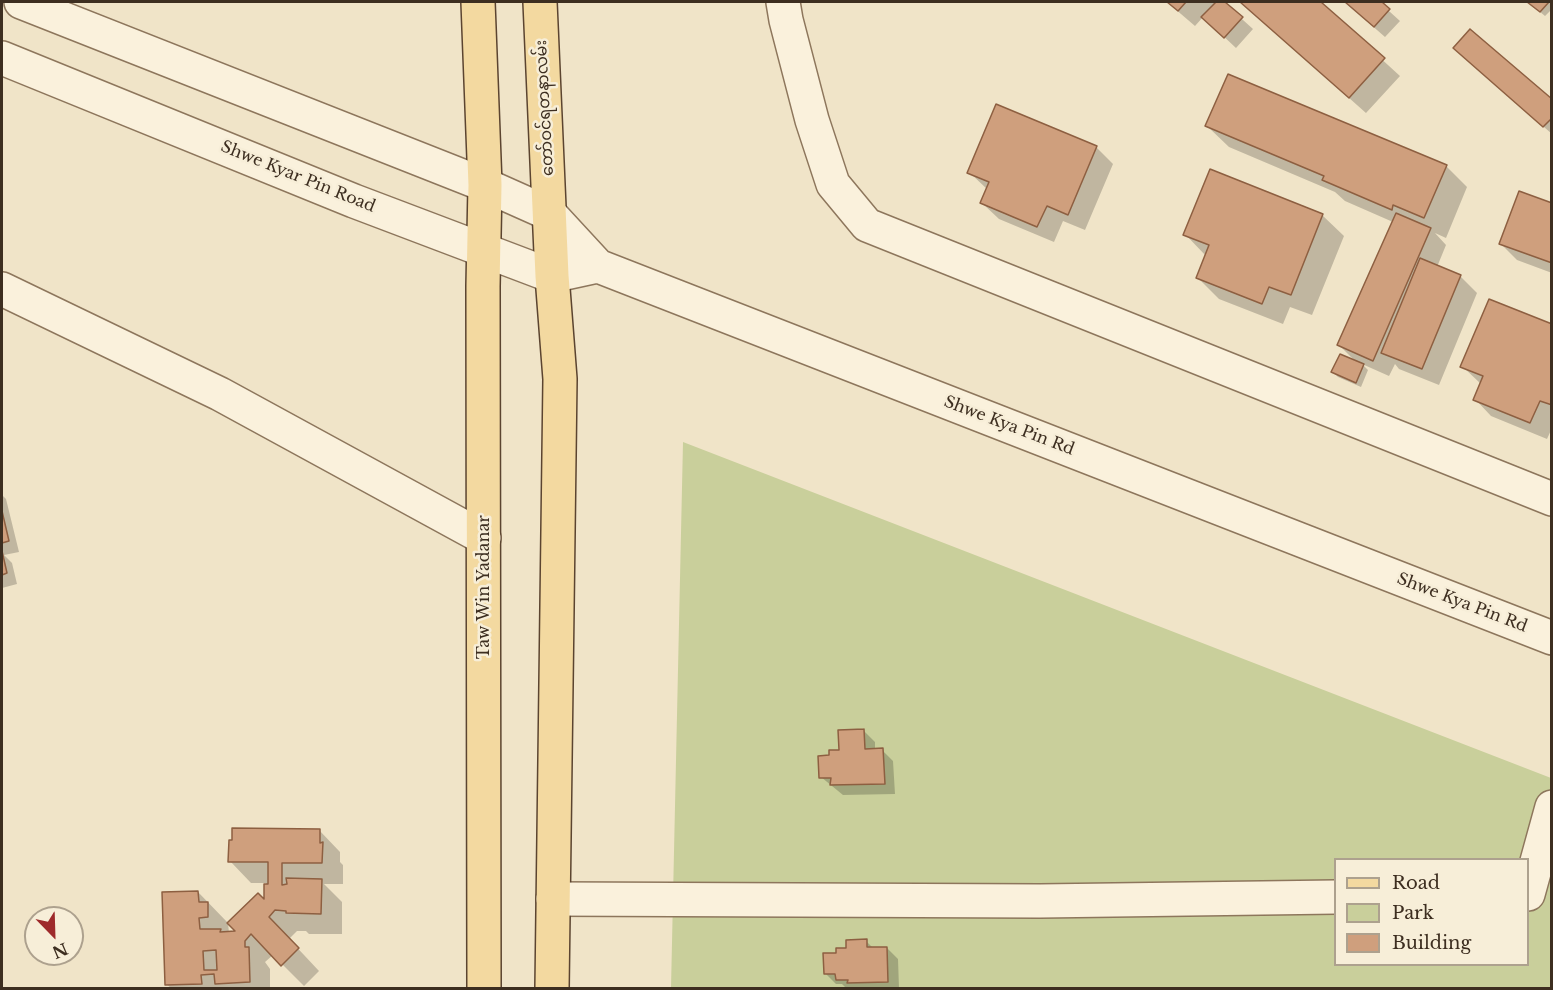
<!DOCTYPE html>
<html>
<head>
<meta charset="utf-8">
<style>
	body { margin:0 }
	#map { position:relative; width:1553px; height:990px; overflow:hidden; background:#f0e4c8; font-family:"Libre Baskerville",serif }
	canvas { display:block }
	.frame { position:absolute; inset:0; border:3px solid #3d2e20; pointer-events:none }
	.legend { position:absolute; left:1334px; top:858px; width:195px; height:108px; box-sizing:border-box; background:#f7eed8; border:2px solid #ada18e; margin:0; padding:8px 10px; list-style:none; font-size:18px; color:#3d2e20 }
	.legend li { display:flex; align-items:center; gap:12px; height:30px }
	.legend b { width:30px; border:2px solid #ada18e }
	.north { position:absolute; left:24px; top:906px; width:60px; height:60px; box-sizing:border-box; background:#f7eed8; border:2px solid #ada18e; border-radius:50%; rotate:157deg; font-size:16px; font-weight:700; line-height:24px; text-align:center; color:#3d2e20 }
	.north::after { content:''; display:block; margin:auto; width:21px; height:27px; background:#9e2a2b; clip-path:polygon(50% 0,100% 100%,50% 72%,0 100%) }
</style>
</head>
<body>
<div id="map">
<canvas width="1553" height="990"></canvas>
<div class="frame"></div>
<ul class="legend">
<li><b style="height:8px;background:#f3d9a0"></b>Road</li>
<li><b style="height:16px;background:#c9cf9b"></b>Park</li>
<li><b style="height:16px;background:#cf9f7d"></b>Building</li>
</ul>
<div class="north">N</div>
</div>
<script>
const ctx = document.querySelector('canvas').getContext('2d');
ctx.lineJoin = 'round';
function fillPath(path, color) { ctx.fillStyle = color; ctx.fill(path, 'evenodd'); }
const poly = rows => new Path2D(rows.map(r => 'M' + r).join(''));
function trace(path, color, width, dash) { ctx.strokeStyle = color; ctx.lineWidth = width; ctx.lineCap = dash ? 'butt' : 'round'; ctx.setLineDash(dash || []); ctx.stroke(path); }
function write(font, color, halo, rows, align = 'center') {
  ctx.font = font + ' "Libre Baskerville","Noto Sans Myanmar",serif'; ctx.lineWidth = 5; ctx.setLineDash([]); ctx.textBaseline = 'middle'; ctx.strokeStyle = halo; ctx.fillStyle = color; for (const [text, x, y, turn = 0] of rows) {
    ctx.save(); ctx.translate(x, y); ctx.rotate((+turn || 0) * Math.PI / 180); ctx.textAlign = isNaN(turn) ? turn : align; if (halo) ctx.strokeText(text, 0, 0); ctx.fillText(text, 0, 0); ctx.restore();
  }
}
const green = poly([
	[683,442,1551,778,1551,988,671,988],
	[1336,860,1528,860,1528,964,1336,964]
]);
const shadow = poly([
	[1167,2,1223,2,1253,29,1236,48,1203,17,1195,26],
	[1241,2,1319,2,1400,76,1366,113],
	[1345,2,1379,2,1400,21,1385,37],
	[1528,2,1552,2,1552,9,1545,16],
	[1455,48,1552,101,1552,134,1466,59],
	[997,106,1096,147,1113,164,1085,230,1063,221,1054,242,999,219,982,203,988,190,969,172],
	[1207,126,1446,166,1467,187,1446,238,1435,233,1446,245,1437,267,1460,276,1477,293,1439,385,1399,369,1395,364,1389,376,1362,364,1368,370,1361,387,1338,377,1333,372,1356,362,1339,345,1393,222,1345,201,1335,192,1229,147],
	[1552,205,1552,273,1517,260,1501,244],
	[1322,215,1344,236,1312,315,1290,307,1283,324,1219,299,1198,278,1206,256,1185,234],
	[1552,326,1552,428,1547,439,1491,416,1475,399,1481,384,1462,366],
	[2,495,6,499,19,552,4,555,12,563,17,584,2,588],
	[864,731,875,742,875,750,882,750,893,761,895,794,843,795,821,777,830,757,840,752],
	[319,830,340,852,340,862,343,865,343,884,324,884,342,902,342,934,309,934,306,931,297,931,289,939,319,971,304,986,273,955,265,962,270,969,270,988,171,988,166,984,198,892,228,923,229,933,238,932,266,902,266,883,251,883,230,861],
	[866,941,874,949,887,948,898,959,899,988,846,988,842,984,836,984,825,973,838,954]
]);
const building = poly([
	[1167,2,1186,2,1178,11,1167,2],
	[1216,2,1225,2,1243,17,1224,38,1201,17,1216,2],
	[1240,2,1321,2,1385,58,1349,98,1240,2],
	[1345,2,1382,2,1390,9,1374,27,1345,2],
	[1527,2,1549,2,1540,12,1527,2],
	[1470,29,1552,99,1552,118,1543,127,1453,48,1470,29],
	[1228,74,1447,165,1424,218,1393,205,1392,210,1322,180,1324,176,1205,126,1228,74],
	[996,104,1097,146,1068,215,1047,206,1037,227,980,203,989,182,967,173,996,104],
	[1210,169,1323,214,1291,295,1269,287,1262,304,1196,278,1209,245,1183,235,1210,169],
	[1519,191,1552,203,1552,263,1499,244,1519,191],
	[1396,213,1431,228,1373,361,1337,345,1396,213],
	[1420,258,1461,275,1422,369,1381,353,1420,258],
	[1489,299,1552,324,1552,405,1540,401,1530,423,1473,400,1483,376,1460,367,1489,299],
	[1340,354,1364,364,1356,383,1331,372,1340,354],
	[2,511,9,541,2,543,2,511],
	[2,551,7,573,2,575,2,551],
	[864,729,865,749,883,748,885,784,830,785,831,778,819,778,818,756,829,755,829,750,839,750,838,730,864,729],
	[232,828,320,829,320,843,323,842,322,863,282,863,282,885,287,884,286,878,322,879,321,914,286,913,286,911,275,910,269,917,299,948,281,966,251,934,245,941,245,947,249,947,250,982,215,984,214,974,201,975,202,984,165,985,162,892,198,891,199,902,208,902,208,917,199,918,200,929,221,929,220,932,235,931,227,923,258,893,264,899,264,884,268,884,268,862,228,862,229,840,232,840,232,828],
	[216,950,217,970,204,970,203,951,216,950],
	[867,939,867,947,887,947,888,982,847,983,848,980,836,980,835,974,824,974,823,953,836,953,836,948,846,948,846,940,867,939]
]);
const minor = poly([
	[21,2,485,185,550,214,598,266,1552,638],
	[783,2,786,20,812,120,833,184,867,225,1552,499],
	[2,58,354,201,552,276,598,266],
	[2,289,220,394,484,538],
	[1528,894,1552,807],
	[553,899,1040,901,1336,897]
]);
const major = poly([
	[478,2,485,185,483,286,484,988],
	[540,2,552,276,560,379,552,988]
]);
const streetNames = [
	["တော်ဝင်ရတနာလမ်း",545,108,-93],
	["Shwe Kyar Pin Road",298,177,22],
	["Shwe Kya Pin Rd",1009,426,21],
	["Taw Win Yadanar",484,587,-90],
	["Shwe Kya Pin Rd",1462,603,21]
];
fillPath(green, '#c9cf9b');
fillPath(shadow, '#0003');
fillPath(building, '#cf9f7d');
trace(building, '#8d5f41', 1.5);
trace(minor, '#8d765c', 36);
trace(major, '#5b4430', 36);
trace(minor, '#faf1dc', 33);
trace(major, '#f3d9a0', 33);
write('16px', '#3d2e20', '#f7eed8', streetNames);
</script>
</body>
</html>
